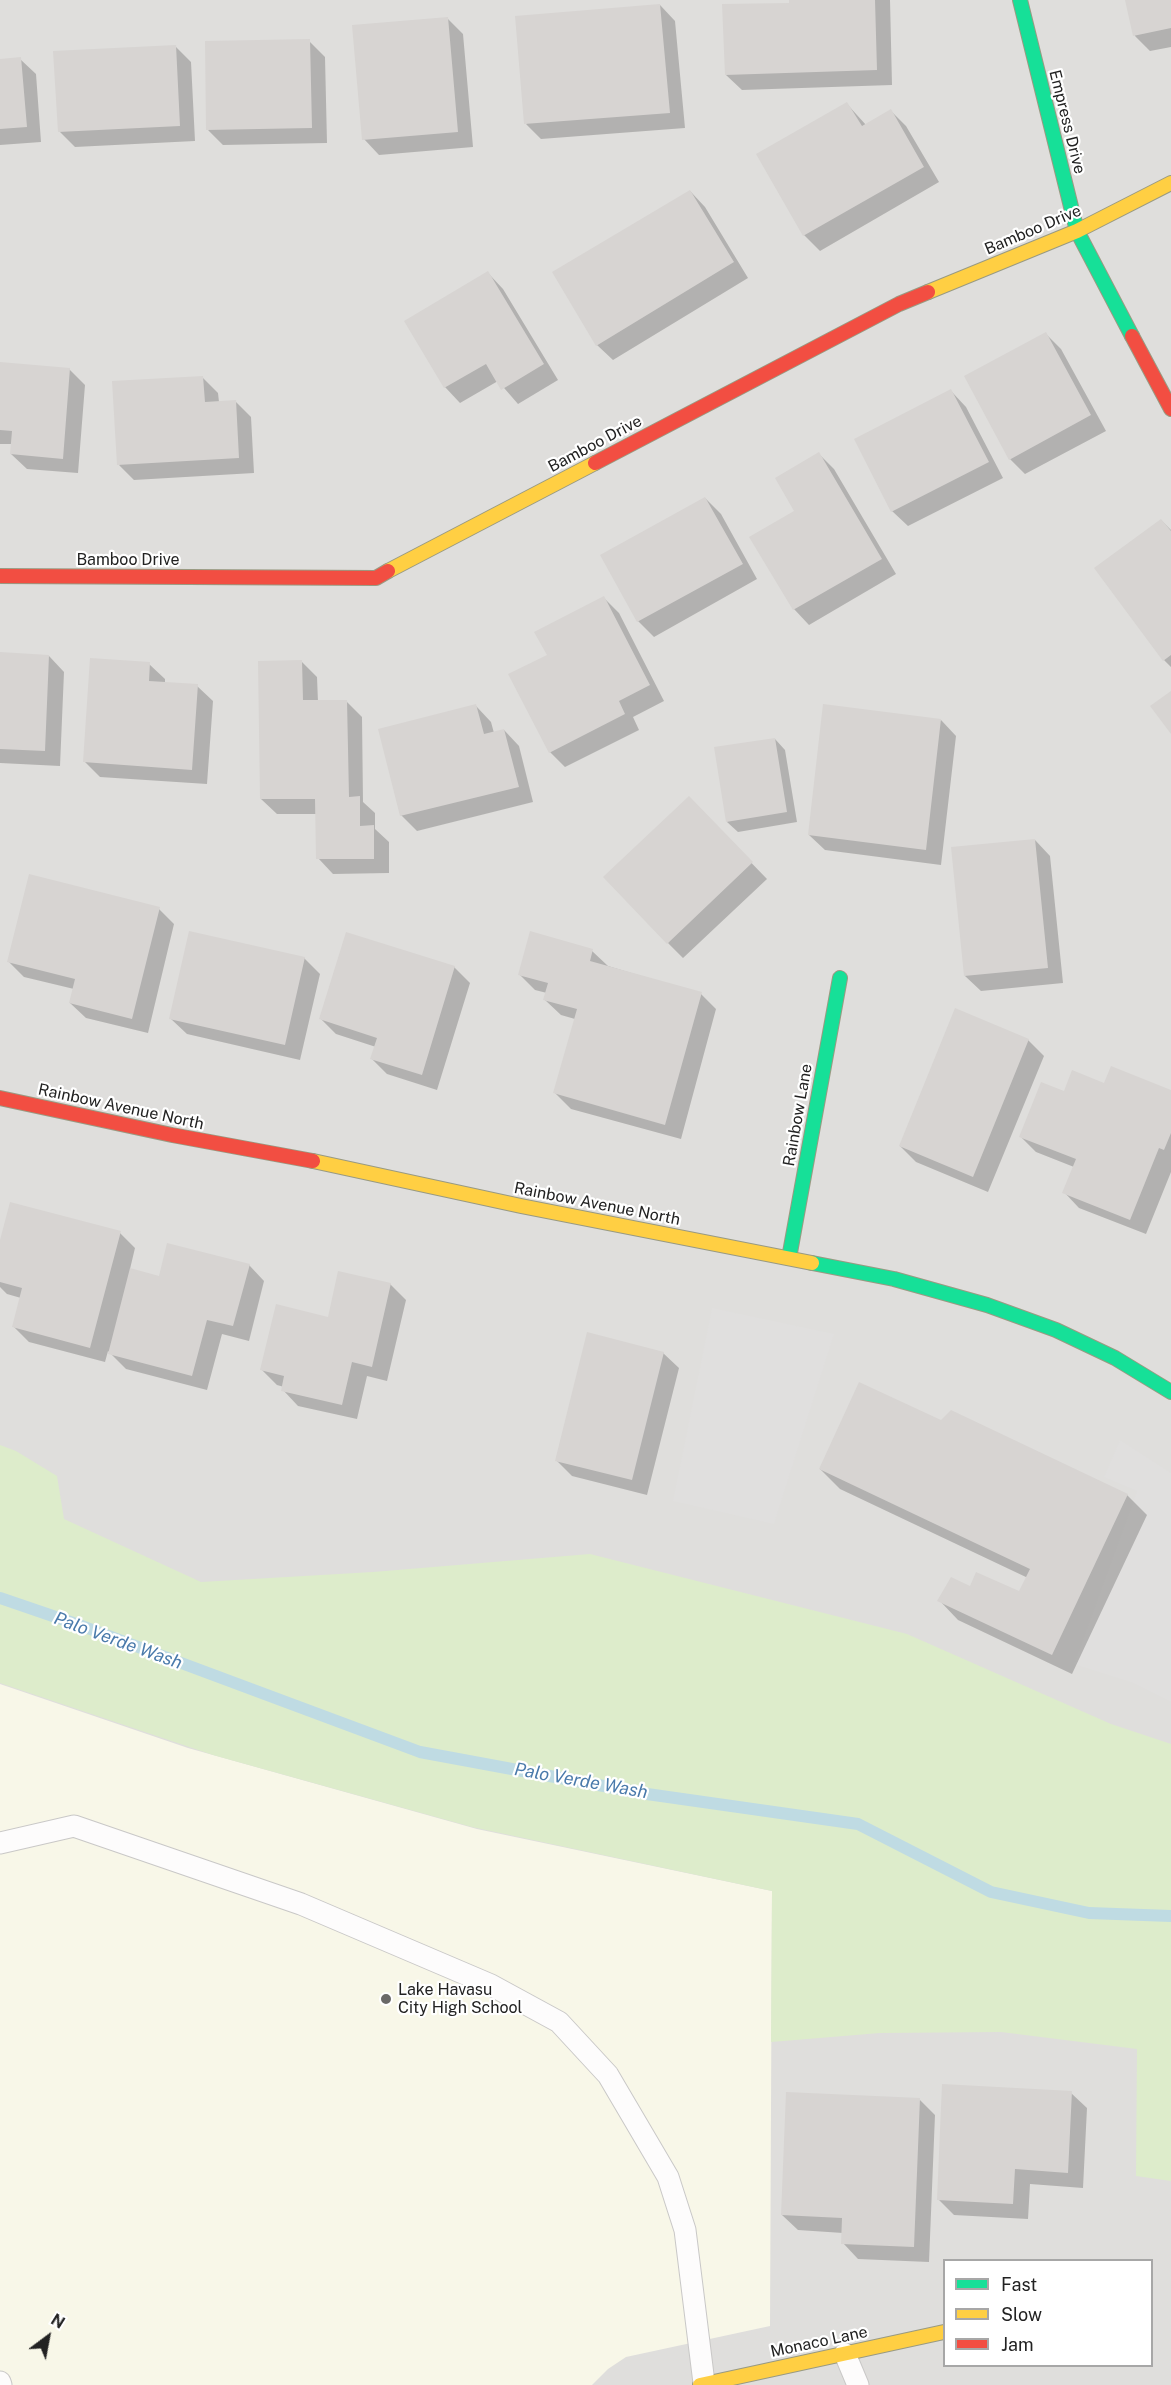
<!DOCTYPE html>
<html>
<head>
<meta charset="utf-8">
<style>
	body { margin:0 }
	#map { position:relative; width:1171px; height:2385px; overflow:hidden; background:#f0eeeb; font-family:"Public Sans",sans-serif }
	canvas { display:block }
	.legend { position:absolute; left:943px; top:2259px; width:210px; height:108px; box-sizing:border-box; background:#fff; border:2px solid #a7a7a7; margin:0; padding:8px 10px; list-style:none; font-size:18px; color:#222 }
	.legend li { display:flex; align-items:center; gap:12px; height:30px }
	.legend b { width:30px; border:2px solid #a7a7a7 }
	.north { position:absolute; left:18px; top:2307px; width:60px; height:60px; -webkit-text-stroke:4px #fff; paint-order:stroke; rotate:32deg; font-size:16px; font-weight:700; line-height:24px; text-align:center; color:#222 }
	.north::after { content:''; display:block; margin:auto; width:21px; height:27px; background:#222; clip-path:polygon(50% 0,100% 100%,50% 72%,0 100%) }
</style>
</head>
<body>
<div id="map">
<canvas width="1171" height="2385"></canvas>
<ul class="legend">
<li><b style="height:8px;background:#16e098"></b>Fast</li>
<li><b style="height:8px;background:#ffcf43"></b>Slow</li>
<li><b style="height:8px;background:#f24e42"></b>Jam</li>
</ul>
<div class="north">N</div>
</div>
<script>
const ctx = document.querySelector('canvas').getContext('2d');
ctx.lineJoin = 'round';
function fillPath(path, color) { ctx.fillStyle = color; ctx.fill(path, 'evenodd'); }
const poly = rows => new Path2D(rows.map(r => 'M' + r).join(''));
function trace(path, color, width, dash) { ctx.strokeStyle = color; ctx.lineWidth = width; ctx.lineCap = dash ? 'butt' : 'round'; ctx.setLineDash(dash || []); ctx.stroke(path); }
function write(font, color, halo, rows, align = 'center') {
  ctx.font = font + ' "Public Sans",sans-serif'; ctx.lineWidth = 4.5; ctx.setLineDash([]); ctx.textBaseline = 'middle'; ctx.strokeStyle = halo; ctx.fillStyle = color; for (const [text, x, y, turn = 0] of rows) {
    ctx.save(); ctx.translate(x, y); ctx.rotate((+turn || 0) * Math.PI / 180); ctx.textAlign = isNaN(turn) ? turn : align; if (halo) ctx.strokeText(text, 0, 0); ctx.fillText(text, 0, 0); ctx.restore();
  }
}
const residential = poly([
	[0,0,1171,0,1171,2385,0,2385],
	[944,2260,1152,2260,1152,2366,944,2366]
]);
const education = poly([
	[0,1684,188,1748,477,1829,772,1891,770,2326,626,2357,608,2369,592,2385,0,2385]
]);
const grass = poly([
	[0,1445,16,1451,57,1476,64,1519,201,1582,373,1572,590,1554,907,1634,1111,1724,1171,1744,1171,2181,1136,2176,1137,2049,1001,2032,880,2033,771,2042,772,1891,472,1827,213,1755,0,1683]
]);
const parking = poly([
	[712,1308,834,1334,774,1524,673,1501],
	[1120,1440,1171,1473,1171,1702,1131,1682,1074,1664,1137,1491,1104,1477]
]);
const shadow = poly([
	[791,0,890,0,892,85,742,90,726,75,791,4],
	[1127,0,1171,0,1171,47,1150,51,1135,36],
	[660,5,675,21,685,128,541,139,526,124],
	[448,19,463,34,473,147,379,155,364,139],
	[309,41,325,57,327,143,223,145,208,130],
	[176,47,191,62,195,141,75,147,59,131],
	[20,59,36,74,41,142,0,145,0,60],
	[847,104,866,125,891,111,906,126,939,182,820,251,804,235,758,154],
	[690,191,705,207,748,278,613,360,597,345],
	[488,273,503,289,558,380,518,404,498,381,460,403,445,387,406,322],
	[1046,334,1061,349,1106,431,1025,474,1010,459],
	[0,364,69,369,85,385,78,473,27,469,11,454,12,444,0,444],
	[202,377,218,393,219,402,235,401,251,417,254,473,134,480,119,465],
	[951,391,966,407,1003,478,908,526,892,511],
	[819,454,834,469,896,574,809,625,794,609],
	[705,498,721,514,757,579,654,637,638,621,602,555],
	[1161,520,1171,530,1171,667,1164,660],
	[604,598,619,613,664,701,633,717,639,730,565,767,550,752,549,656],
	[0,654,49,656,64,672,60,766,0,763],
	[302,662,317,677,318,702,346,701,362,717,363,802,375,813,375,829,389,842,389,873,333,874,318,858,317,814,277,814,261,799],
	[149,664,165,679,165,683,197,686,213,701,207,784,100,777,84,761],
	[476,706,491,722,494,733,504,730,519,746,533,802,417,831,401,815],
	[941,720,956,736,941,865,825,850,809,835],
	[775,739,785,750,797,822,738,832,727,822],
	[704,814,767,879,683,958,668,943],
	[1035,840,1050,856,1063,983,981,991,965,976],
	[159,909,174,924,148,1033,86,1018,70,1003,74,989,24,977,9,962],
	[592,951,608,966,701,994,716,1009,681,1139,571,1109,555,1093,575,1019,561,1015,545,1000,547,993,535,990,519,974],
	[304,958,320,974,300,1060,187,1034,171,1019],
	[454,967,470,983,437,1090,387,1074,372,1059,376,1047,336,1034,321,1019],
	[1028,1040,1044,1056,988,1192,916,1162,900,1146],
	[1105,1085,1171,1091,1171,1172,1146,1234,1079,1208,1064,1192,1074,1167,1036,1152,1021,1137,1065,1093],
	[120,1233,135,1248,130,1269,160,1277,249,1265,264,1281,249,1341,222,1334,207,1390,126,1369,108,1351,105,1362,29,1342,14,1327,21,1298,7,1294,0,1287,0,1246],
	[390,1284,406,1300,387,1381,367,1376,357,1419,298,1406,283,1390,284,1387,277,1385,262,1370,329,1318],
	[663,1353,679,1368,647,1495,572,1476,556,1460],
	[941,1422,1127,1495,1147,1515,1072,1674,958,1620,939,1600,971,1588,1020,1593,1028,1578,840,1489,820,1469],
	[1071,2093,1087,2108,1083,2188,1030,2184,1028,2219,954,2215,938,2199],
	[920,2100,935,2115,929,2262,858,2259,843,2243,843,2233,798,2230,782,2215]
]);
const stream = poly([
	[0,1598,82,1626,420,1752,647,1794,858,1824,991,1892,1089,1913,1171,1916]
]);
const building = poly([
	[789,0,875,0,877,70,725,75,722,4,789,3],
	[1125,0,1171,0,1171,28,1133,36],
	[660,4,670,113,524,124,515,16],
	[448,17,458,132,362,140,352,25],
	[310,39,312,128,206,130,205,41],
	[176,45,180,126,58,132,53,51],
	[21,57,27,127,0,129,0,59],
	[847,102,862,126,891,109,924,167,803,236,756,154],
	[690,190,734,262,596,346,552,272],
	[488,271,544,364,501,390,486,364,444,388,404,321],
	[1046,332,1091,415,1009,460,964,376],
	[0,362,70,368,63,459,10,454,12,431,0,430],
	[203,376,205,402,236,400,239,458,117,465,112,381],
	[951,389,989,462,891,512,854,439],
	[819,452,882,559,793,610,749,537,794,511,775,478],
	[705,497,743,564,637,622,600,555],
	[1161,519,1171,531,1171,655,1163,661,1094,568],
	[604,596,650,685,619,701,625,714,549,753,508,674,547,655,534,632],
	[0,652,49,655,45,751,0,749],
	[90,658,150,662,149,681,198,684,192,770,83,762],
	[302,660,303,700,347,700,349,797,360,796,360,826,374,825,374,859,316,859,315,799,260,799,258,661],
	[1171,691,1171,734,1150,706],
	[476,704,484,734,504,729,519,787,400,816,378,729],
	[823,704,941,719,926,850,808,835],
	[775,738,787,812,726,822,714,747],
	[689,796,753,862,667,944,603,877],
	[1035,839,1048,968,964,976,951,847],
	[29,874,160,907,132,1019,69,1003,75,979,7,962],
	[189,931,305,957,285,1045,169,1019],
	[530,931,593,949,590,961,702,992,665,1125,553,1093,577,1009,543,1000,548,983,518,975],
	[346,932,455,966,422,1075,370,1059,377,1038,319,1019],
	[955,1008,1029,1039,973,1177,899,1146],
	[1111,1066,1171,1090,1171,1133,1164,1150,1159,1148,1130,1220,1062,1193,1076,1159,1019,1137,1041,1082,1064,1091,1072,1070,1104,1083],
	[10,1202,121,1231,90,1348,12,1327,22,1288,0,1282,0,1240],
	[167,1243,250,1264,233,1326,207,1320,192,1376,108,1354,130,1268,159,1276],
	[338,1271,391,1283,372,1367,352,1362,342,1405,281,1391,284,1376,260,1370,276,1304,328,1317],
	[587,1332,664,1352,632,1480,555,1461],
	[859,1382,941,1420,951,1410,1128,1494,1052,1655,937,1601,951,1577,970,1586,976,1572,1019,1591,1030,1569,819,1469],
	[942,2084,1072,2091,1068,2173,1015,2169,1013,2204,937,2200],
	[786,2092,920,2098,914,2247,841,2244,842,2218,781,2215]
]);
const lane = poly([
	[0,1843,74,1826,301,1904,491,1985,559,2022,608,2075,668,2177,685,2230,704,2383],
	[845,2354,858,2385],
	[0,2382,1,2385]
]);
const fast = poly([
	[1020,0,1077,231,1132,336],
	[789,1258,840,978],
	[812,1263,894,1279,987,1305,1056,1330,1115,1358,1171,1392]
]);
const slow = poly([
	[928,292,1077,231,1171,183],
	[388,571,595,463],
	[313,1161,521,1206,812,1263],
	[700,2385,944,2332]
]);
const jam = poly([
	[1132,336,1171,409],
	[595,463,899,304,928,292],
	[0,576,376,578,388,571],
	[0,1098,172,1135,313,1161]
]);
const markers = [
	[386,1999,6,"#6a6968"]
];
const streetNames = [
	["Empress Drive",1067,122,76],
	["Bamboo Drive",1033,230,-23],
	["Bamboo Drive",595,444,-28],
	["Bamboo Drive",128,560],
	["Rainbow Avenue North",121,1107,12],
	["Rainbow Lane",798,1115,-80],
	["Rainbow Avenue North",597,1204,11],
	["Monaco Lane",819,2342,-12]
];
const poiNames = [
	["Lake Havasu",398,1990],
	["City High School",398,2008]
];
const waterNames = [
	["Palo Verde Wash",118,1641,20],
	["Palo Verde Wash",581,1781,10]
];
fillPath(residential, '#dfdedc');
fillPath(education, '#f8f7e8');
fillPath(grass, '#ddeccb');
fillPath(parking, '#e0dfde');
fillPath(shadow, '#0003');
trace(stream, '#bfdbe3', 12);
fillPath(building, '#d7d4d2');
trace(lane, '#c9c8c7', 23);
trace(fast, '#999a82', 16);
trace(slow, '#999a82', 16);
trace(jam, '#999a82', 16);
trace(lane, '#fdfcfc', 21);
trace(fast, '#16e098', 14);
trace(slow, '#ffcf43', 14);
trace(jam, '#f24e42', 14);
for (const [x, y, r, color] of markers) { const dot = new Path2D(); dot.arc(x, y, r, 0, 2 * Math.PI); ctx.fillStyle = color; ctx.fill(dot); trace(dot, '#fff', 2); }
write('16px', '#222', '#fff', streetNames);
write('16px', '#222', '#fff', poiNames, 'left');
write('italic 18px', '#4a7aab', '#fff', waterNames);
</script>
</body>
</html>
